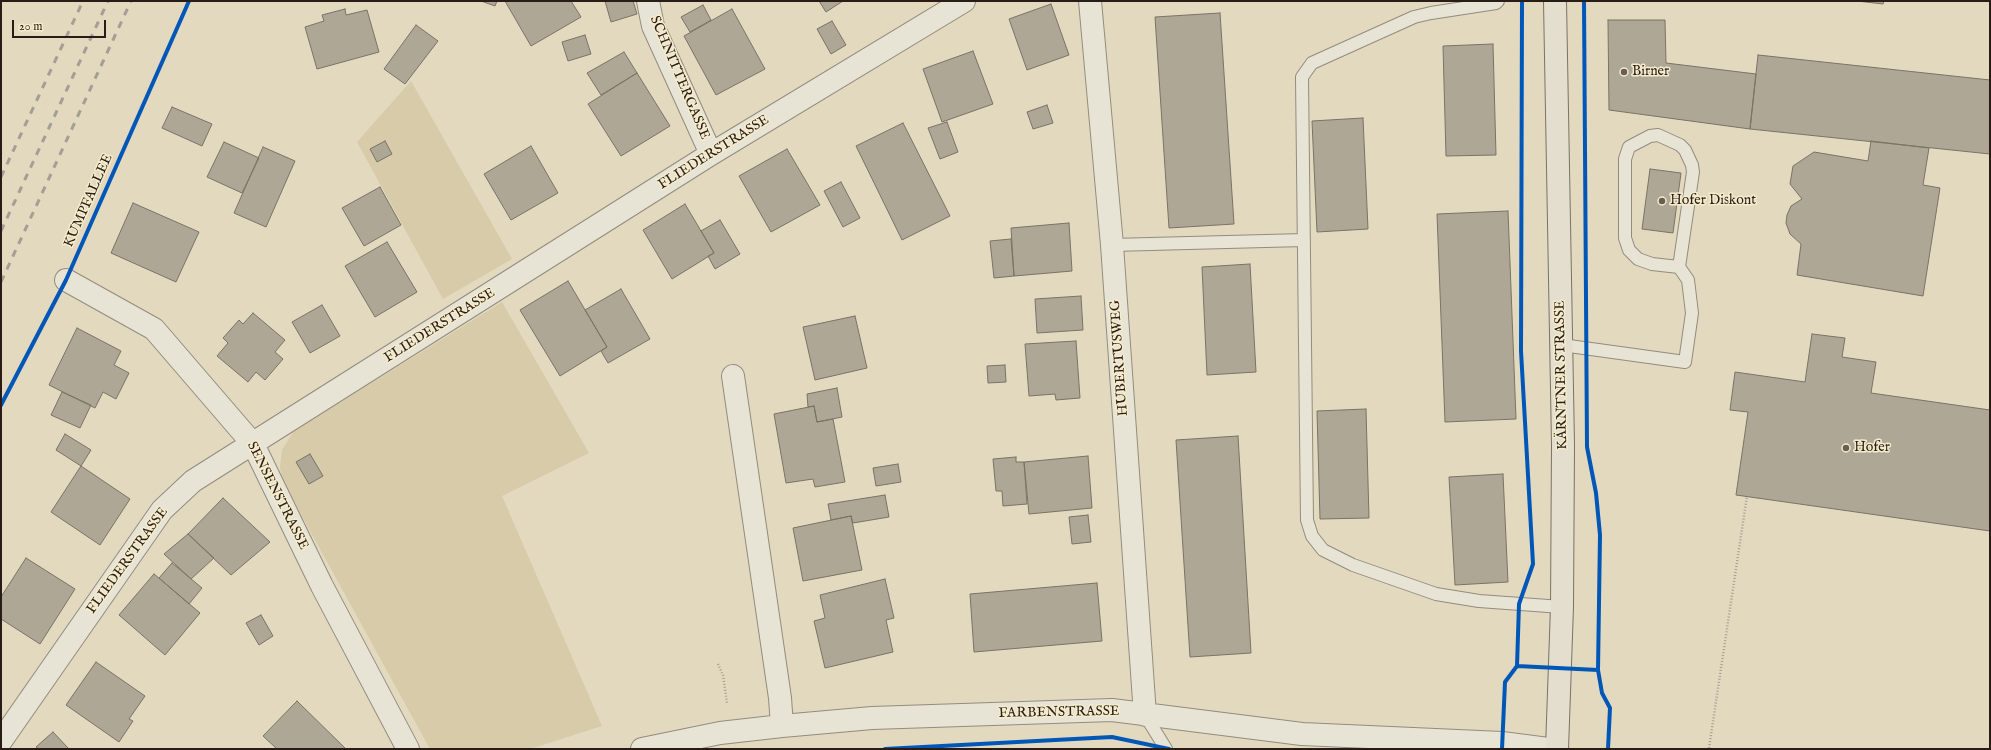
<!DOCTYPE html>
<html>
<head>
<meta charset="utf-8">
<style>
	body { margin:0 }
	#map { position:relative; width:1991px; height:750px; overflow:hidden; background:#e2d9bf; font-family:"IM FELL English",serif }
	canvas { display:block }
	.frame { position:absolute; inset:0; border:2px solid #291c17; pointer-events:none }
	.scale { position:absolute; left:12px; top:20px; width:94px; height:18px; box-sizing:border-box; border:2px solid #291c17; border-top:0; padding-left:5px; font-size:12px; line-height:14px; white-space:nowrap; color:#291c17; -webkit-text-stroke:3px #f5eccc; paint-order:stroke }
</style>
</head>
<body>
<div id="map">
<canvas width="1991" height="750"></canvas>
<div class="frame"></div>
<div class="scale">20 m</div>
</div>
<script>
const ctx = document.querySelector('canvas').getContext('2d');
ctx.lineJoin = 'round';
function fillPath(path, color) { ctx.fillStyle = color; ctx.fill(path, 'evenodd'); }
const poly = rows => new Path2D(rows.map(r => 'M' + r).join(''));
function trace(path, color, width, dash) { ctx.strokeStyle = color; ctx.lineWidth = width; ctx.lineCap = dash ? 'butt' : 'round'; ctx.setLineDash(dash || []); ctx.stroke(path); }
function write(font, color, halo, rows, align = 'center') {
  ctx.font = font + ' "IM FELL English",serif'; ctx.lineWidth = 3; ctx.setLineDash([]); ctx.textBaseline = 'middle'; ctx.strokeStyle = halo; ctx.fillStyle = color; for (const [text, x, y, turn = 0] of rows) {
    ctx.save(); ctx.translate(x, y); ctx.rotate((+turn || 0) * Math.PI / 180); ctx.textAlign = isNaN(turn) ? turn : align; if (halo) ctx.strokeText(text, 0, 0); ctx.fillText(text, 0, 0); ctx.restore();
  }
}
const green = poly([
	[411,81,512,259,443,299,357,142],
	[502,302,589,453,502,496,602,726,530,749,430,749,282,480,280,467,282,450,293,432]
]);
const building = poly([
	[481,1,497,1,495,6,481,1],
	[505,1,571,1,581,17,531,46,505,1],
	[605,1,633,1,637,14,611,22,605,1],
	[819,1,843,1,826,12,819,1],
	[1857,1,1884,1,1883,4,1857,1],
	[1051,4,1069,55,1027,70,1009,19,1051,4],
	[703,5,711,20,690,32,681,17,703,5],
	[345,9,346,15,367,10,379,52,317,69,305,27,324,21,322,15,345,9],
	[732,9,765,69,716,95,684,36,732,9],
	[1220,13,1234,224,1169,228,1155,17,1220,13],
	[1608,20,1665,20,1666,63,1756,74,1750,129,1609,110,1608,20],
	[832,21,846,45,831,54,817,29,832,21],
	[416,25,438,41,405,84,384,69,416,25],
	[585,35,591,54,568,61,562,42,585,35],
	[1493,44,1496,155,1446,156,1443,46,1493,44],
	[973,51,993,104,942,122,923,69,973,51],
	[624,52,637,73,601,95,587,73,624,52],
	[1758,55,1990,80,1990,154,1750,129,1758,55],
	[637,73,670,126,621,156,588,104,637,73],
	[1047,105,1053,123,1033,129,1027,112,1047,105],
	[172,107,212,124,202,146,162,128,172,107],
	[1363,118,1368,229,1317,232,1312,121,1363,118],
	[947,122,958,152,940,159,928,128,947,122],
	[903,123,950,216,902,240,856,146,903,123],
	[385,141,392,154,377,162,370,149,385,141],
	[1871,141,1929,148,1923,185,1940,188,1923,296,1797,275,1801,244,1790,234,1786,223,1787,215,1791,206,1802,199,1790,184,1793,166,1814,152,1868,161,1871,141],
	[224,142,259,158,242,193,207,177,224,142],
	[531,146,558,193,511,220,484,174,531,146],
	[263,147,295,161,266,227,234,213,263,147],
	[787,149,820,205,771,232,739,176,787,149],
	[1650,169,1681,173,1673,233,1642,229,1650,169],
	[841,182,860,218,843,227,824,191,841,182],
	[380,187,401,225,364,246,342,208,380,187],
	[133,203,199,232,176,282,111,253,133,203],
	[685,204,714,253,672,279,643,230,685,204],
	[1508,211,1516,419,1445,422,1437,214,1508,211],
	[720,220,740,254,715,269,708,256,714,253,701,231,720,220],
	[1069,223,1072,271,1014,276,1011,228,1069,223],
	[1011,239,1014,276,994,278,990,241,1011,239],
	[387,242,417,292,375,317,345,266,387,242],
	[1250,264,1256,372,1207,375,1202,267,1250,264],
	[568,281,607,347,560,376,520,310,568,281],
	[621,289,650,339,608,363,601,351,607,347,585,310,621,289],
	[1081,296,1083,330,1037,333,1035,299,1081,296],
	[322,305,340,336,310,353,292,322,322,305],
	[253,313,285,340,275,352,283,359,265,380,256,372,248,382,217,356,228,343,223,338,239,320,243,324,253,313],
	[855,316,867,368,815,380,803,327,855,316],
	[77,328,121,351,114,365,129,373,116,399,103,392,95,408,49,385,77,328],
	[1812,334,1845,338,1842,357,1876,362,1871,393,1990,410,1990,531,1736,495,1748,412,1730,410,1735,372,1805,382,1812,334],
	[1076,341,1080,398,1056,400,1055,394,1029,396,1025,344,1076,341],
	[1005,365,1006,382,988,383,987,366,1005,365],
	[837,388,842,417,817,422,814,406,808,407,807,394,837,388],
	[62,392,91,405,80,428,51,415,62,392],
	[814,406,817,422,833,419,845,482,815,487,813,479,786,483,774,414,814,406],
	[1366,409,1369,518,1320,519,1317,411,1366,409],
	[65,434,91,450,81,466,56,450,65,434],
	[1238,436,1251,653,1190,657,1176,440,1238,436],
	[310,454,323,476,309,484,296,462,310,454],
	[1088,456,1092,508,1029,514,1024,462,1088,456],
	[1016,457,1016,462,1024,462,1027,504,1003,506,1002,491,996,491,993,459,1016,457],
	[898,464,901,482,876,486,873,468,898,464],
	[81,466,130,499,100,545,51,512,81,466],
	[1503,474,1508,582,1455,585,1449,477,1503,474],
	[885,495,889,517,853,523,851,516,831,520,828,504,885,495],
	[223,498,270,542,231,575,188,534,223,498],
	[1088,515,1091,542,1072,544,1069,517,1088,515],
	[851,516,862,570,803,581,793,528,851,516],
	[188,534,214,558,191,579,164,554,188,534],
	[26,558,75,589,40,644,1,619,1,597,26,558],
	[172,563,202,588,189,604,159,578,172,563],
	[154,574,200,613,165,655,119,615,154,574],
	[885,579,894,618,886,620,893,652,825,668,814,621,825,618,820,595,885,579],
	[1097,583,1102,641,974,652,970,594,1097,583],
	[261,615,273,636,259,645,246,623,261,615],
	[96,662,145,696,129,719,133,721,119,742,66,705,96,662],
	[297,701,346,749,277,749,263,736,297,701],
	[53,732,69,749,39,749,36,747,53,732]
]);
const path = poly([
	[718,664,723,675,727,703],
	[1709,748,1747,496]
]);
const lane = poly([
	[1498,1,1496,3,1431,13,1414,17,1312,63,1302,77,1307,520,1312,536,1323,550,1353,565,1436,594,1479,601,1562,607],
	[1112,245,1304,240],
	[1562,345,1685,362,1692,313,1688,280,1679,267,1652,264,1638,259,1629,250,1625,238,1625,159,1629,147,1650,136,1658,135,1680,145,1685,150,1692,165,1693,172,1679,267],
	[1145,715,1166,749]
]);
const street = poly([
	[648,1,653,26,711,154],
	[1090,1,1112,245,1145,715],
	[66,280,154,329,253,444,322,586,408,749],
	[733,376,780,698,782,726],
	[1,741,162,510,193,481,711,154,964,1],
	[642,749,720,733,782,726,872,718,1112,710,1302,734,1502,743,1548,749]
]);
const primary = poly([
	[1555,1,1563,445,1562,607,1557,749]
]);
const rail = poly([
	[1,177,83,1],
	[1,231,108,1],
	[1,282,131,1]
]);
const cycleway = poly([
	[1584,1,1587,447,1596,493,1600,535,1598,670,1602,693,1610,708,1608,749],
	[1,405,66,280,189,1],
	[1517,666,1598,670],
	[885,749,1112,737,1169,749],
	[1502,749,1505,682,1517,666,1519,604,1533,564,1521,351,1522,1]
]);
const markers = [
	[1624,72,4,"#6a5e52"],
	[1662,201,4,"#6a5e52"],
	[1846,448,4,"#6a5e52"]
];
const poiNames = [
	["Birner",1632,72],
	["Hofer Diskont",1670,201],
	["Hofer",1854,448]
];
const streetNames = [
	["SCHNITTERGASSE",679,78,67],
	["FLIEDERSTRASSE",714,153,-32],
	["KUMPFALLEE",89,201,-66],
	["FLIEDERSTRASSE",440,326,-32],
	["HUBERTUSWEG",1120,358,-94],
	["KÄRNTNER STRASSE",1562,375,-91],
	["SENSENSTRASSE",277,496,63],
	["FLIEDERSTRASSE",128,561,-54],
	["FARBENSTRASSE",1059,713,-1]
];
fillPath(green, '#d7cba9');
fillPath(building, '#aea796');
trace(building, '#797366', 1);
trace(lane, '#938c7d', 14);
trace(street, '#938c7d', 24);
trace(primary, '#797366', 24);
trace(path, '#a49f95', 2.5, [1, 2]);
trace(lane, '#e7e3d5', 12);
trace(street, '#e7e3d5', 22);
trace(primary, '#e3dece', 22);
trace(rail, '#a49f95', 3, [7, 7]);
trace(cycleway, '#0057b8', 4);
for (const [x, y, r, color] of markers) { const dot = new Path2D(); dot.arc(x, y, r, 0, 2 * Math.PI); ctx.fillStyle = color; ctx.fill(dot); trace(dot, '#f5eccc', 1.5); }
write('14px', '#291c17', '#f5eccc', poiNames, 'left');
write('14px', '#291c17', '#f5eccc', streetNames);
</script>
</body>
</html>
